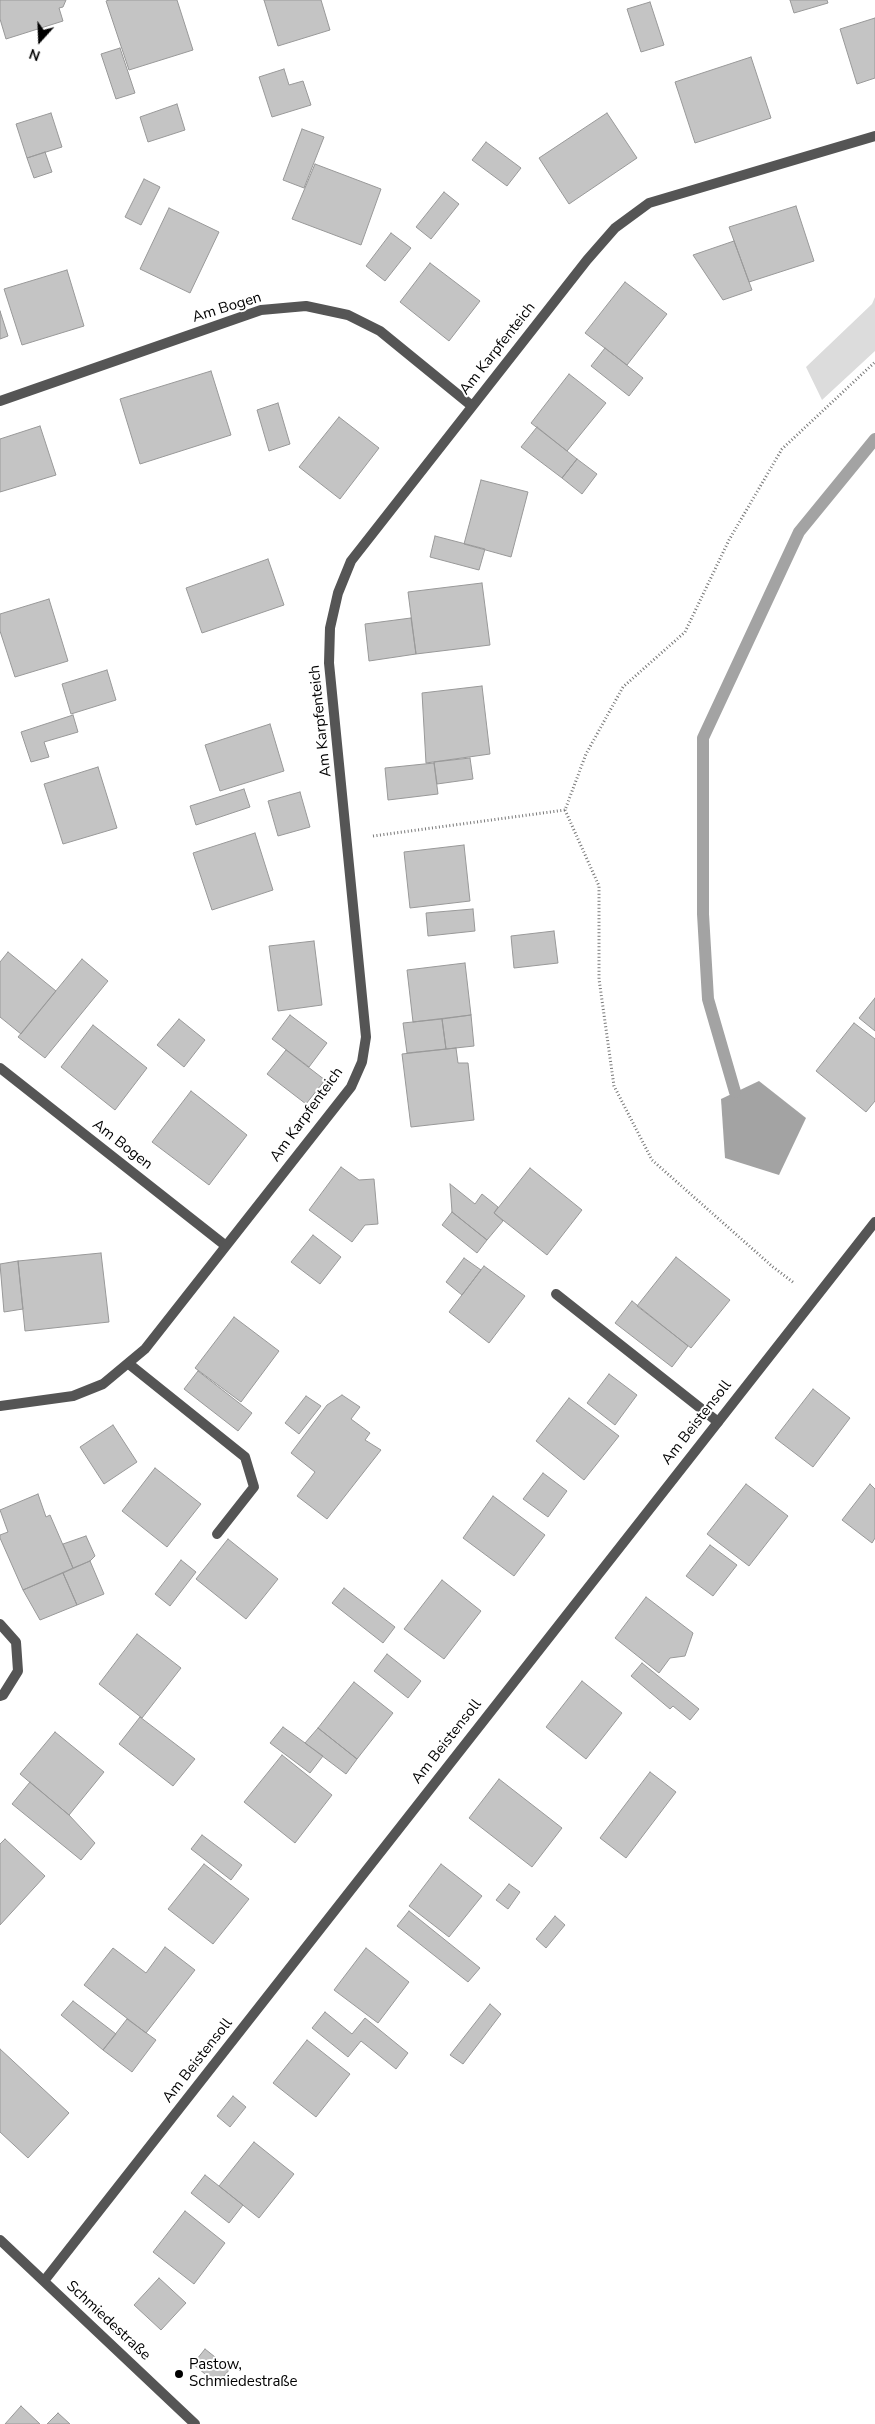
<!DOCTYPE html>
<html>
<head>
<meta charset="utf-8">
<style>
	body { margin:0 }
	#map { position:relative; width:875px; height:2424px; overflow:hidden; background:#fff; font-family:"Nunito Sans",sans-serif }
	canvas { display:block }
	.north { position:absolute; left:15px; top:15px; width:50px; height:50px; -webkit-text-stroke:4px #fff; paint-order:stroke; rotate:200deg; font-size:14px; font-weight:700; line-height:20px; text-align:center; color:#000 }
	.north::after { content:''; display:block; margin:auto; width:18px; height:22px; background:#000; clip-path:polygon(50% 0,100% 100%,50% 72%,0 100%) }
</style>
</head>
<body>
<div id="map">
<canvas width="875" height="2424"></canvas>
<div class="north">N</div>
</div>
<script>
const ctx = document.querySelector('canvas').getContext('2d');
ctx.lineJoin = 'round';
function fillPath(path, color) { ctx.fillStyle = color; ctx.fill(path, 'evenodd'); }
const poly = rows => new Path2D(rows.map(r => 'M' + r).join(''));
function trace(path, color, width, dash) { ctx.strokeStyle = color; ctx.lineWidth = width; ctx.lineCap = dash ? 'butt' : 'round'; ctx.setLineDash(dash || []); ctx.stroke(path); }
function write(font, color, halo, rows, align = 'center') {
  ctx.font = font + ' "Nunito Sans",sans-serif'; ctx.lineWidth = 4; ctx.setLineDash([]); ctx.textBaseline = 'middle'; ctx.strokeStyle = halo; ctx.fillStyle = color; for (const [text, x, y, turn = 0] of rows) {
    ctx.save(); ctx.translate(x, y); ctx.rotate((+turn || 0) * Math.PI / 180); ctx.textAlign = isNaN(turn) ? turn : align; if (halo) ctx.strokeText(text, 0, 0); ctx.fillText(text, 0, 0); ctx.restore();
  }
}
const green = poly([
	[875,297,875,351,822,400,806,367,872,304]
]);
const water = poly([
	[759,1081,806,1118,779,1175,725,1158,721,1099]
]);
const stream = poly([
	[735,1092,708,999,703,914,703,738,799,532,875,439]
]);
const building = poly([
	[0,0,66,0,63,7,59,8,63,21,6,39,0,19,0,0],
	[109,0,177,0,193,50,129,70,106,1,109,0],
	[264,0,321,0,330,30,278,46,264,0],
	[790,0,827,0,828,3,794,13,790,0],
	[650,2,664,45,641,52,627,9,650,2],
	[875,18,875,78,857,84,840,29,875,18],
	[120,48,135,93,116,99,101,54,120,48],
	[751,57,771,118,695,143,675,82,751,57],
	[284,69,289,85,303,81,311,105,272,117,259,77,284,69],
	[177,104,185,130,148,142,140,117,177,104],
	[51,113,62,147,27,158,16,124,51,113],
	[607,113,637,158,569,204,539,158,607,113],
	[302,129,324,137,304,188,283,180,302,129],
	[486,142,521,168,507,186,472,160,486,142],
	[45,152,52,172,34,178,27,158,45,152],
	[315,164,381,189,361,245,292,219,315,164],
	[144,179,160,187,141,225,125,217,144,179],
	[444,192,459,204,431,239,416,227,444,192],
	[796,206,814,261,749,282,729,227,796,206],
	[169,208,219,232,190,293,140,269,169,208],
	[391,233,411,248,385,281,366,266,391,233],
	[734,241,752,290,723,300,693,255,734,241],
	[430,263,480,301,449,341,400,302,430,263],
	[67,270,84,326,22,345,4,289,67,270],
	[625,282,667,314,627,365,585,333,625,282],
	[0,311,8,336,0,339,0,311],
	[605,348,643,378,629,396,591,366,605,348],
	[211,371,231,435,140,464,120,399,211,371],
	[569,374,606,403,567,451,531,423,569,374],
	[278,403,290,444,269,451,257,410,278,403],
	[339,417,379,448,340,499,299,467,339,417],
	[40,426,56,475,0,492,0,439,40,426],
	[537,427,577,459,562,478,521,447,537,427],
	[577,459,597,474,582,494,562,478,577,459],
	[481,480,528,492,511,557,464,544,481,480],
	[435,536,485,549,479,570,430,557,435,536],
	[268,559,284,605,202,633,186,588,268,559],
	[482,583,490,645,416,654,408,592,482,583],
	[49,599,68,661,15,677,0,631,0,614,49,599],
	[411,618,416,654,369,661,365,624,411,618],
	[107,670,116,700,71,714,62,684,107,670],
	[482,686,490,754,426,763,422,693,482,686],
	[73,715,78,732,44,742,49,757,31,762,21,732,73,715],
	[270,724,284,771,220,791,205,745,270,724],
	[470,758,473,779,437,784,434,762,470,758],
	[434,763,438,794,388,800,385,768,434,763],
	[98,767,117,828,63,844,44,784,98,767],
	[244,789,250,807,196,825,190,806,244,789],
	[300,792,310,827,278,836,268,801,300,792],
	[255,833,273,890,212,910,193,853,255,833],
	[464,845,470,901,410,908,404,852,464,845],
	[473,909,475,931,428,936,426,913,473,909],
	[554,931,558,963,514,968,511,936,554,931],
	[314,941,322,1005,278,1011,269,946,314,941],
	[8,952,56,991,21,1034,0,1017,0,962,8,952],
	[82,959,108,981,45,1058,18,1037,82,959],
	[465,963,471,1015,413,1022,407,970,465,963],
	[875,998,875,1031,859,1018,875,998],
	[290,1015,327,1043,309,1067,272,1039,290,1015],
	[471,1015,474,1046,446,1049,442,1019,471,1015],
	[179,1019,205,1040,184,1067,157,1045,179,1019],
	[442,1019,446,1049,407,1053,403,1023,442,1019],
	[854,1023,875,1039,875,1101,866,1112,816,1071,854,1023],
	[93,1025,147,1068,115,1110,61,1067,93,1025],
	[456,1048,458,1063,468,1063,474,1120,411,1127,402,1054,456,1048],
	[286,1050,325,1080,306,1104,267,1074,286,1050],
	[191,1091,247,1135,209,1185,152,1142,191,1091],
	[341,1167,359,1180,374,1179,378,1224,365,1225,352,1242,309,1210,341,1167],
	[530,1168,582,1210,547,1255,494,1213,530,1168],
	[450,1184,475,1204,482,1194,498,1207,494,1213,503,1221,487,1240,452,1212,450,1184],
	[452,1212,487,1240,477,1253,442,1225,452,1212],
	[313,1235,341,1257,320,1284,291,1262,313,1235],
	[101,1253,109,1322,25,1331,18,1261,101,1253],
	[676,1257,730,1300,691,1348,637,1306,676,1257],
	[464,1258,481,1270,462,1295,446,1282,464,1258],
	[18,1261,23,1309,4,1312,0,1264,18,1261],
	[484,1266,525,1296,489,1343,449,1312,484,1266],
	[632,1301,688,1346,672,1367,615,1323,632,1301],
	[234,1317,279,1351,241,1402,195,1368,234,1317],
	[198,1371,252,1413,238,1431,184,1389,198,1371],
	[609,1374,637,1395,615,1425,587,1403,609,1374],
	[813,1389,850,1418,813,1467,775,1438,813,1389],
	[342,1395,360,1407,351,1419,370,1433,365,1440,381,1450,327,1519,297,1496,315,1472,291,1453,327,1405,342,1395],
	[306,1396,321,1406,299,1434,285,1423,306,1396],
	[569,1398,619,1436,584,1480,536,1441,569,1398],
	[113,1425,137,1462,104,1484,80,1447,113,1425],
	[155,1468,201,1504,167,1547,122,1511,155,1468],
	[543,1473,567,1491,548,1517,523,1499,543,1473],
	[746,1484,788,1516,749,1566,707,1534,746,1484],
	[870,1484,875,1489,875,1538,872,1543,842,1520,870,1484],
	[38,1494,46,1517,50,1515,73,1568,23,1590,0,1538,0,1535,8,1532,0,1510,38,1494],
	[493,1496,545,1535,514,1576,463,1538,493,1496],
	[86,1536,95,1556,90,1561,73,1568,63,1544,86,1536],
	[228,1539,278,1579,246,1619,196,1579,228,1539],
	[710,1545,737,1565,713,1596,686,1576,710,1545],
	[181,1560,196,1572,170,1606,155,1594,181,1560],
	[90,1561,104,1594,77,1605,63,1573,90,1561],
	[63,1573,77,1605,40,1620,23,1590,63,1573],
	[442,1580,481,1611,444,1659,404,1629,442,1580],
	[344,1588,395,1627,383,1643,332,1603,344,1588],
	[646,1597,693,1633,685,1656,670,1658,659,1673,615,1638,646,1597],
	[137,1634,181,1668,142,1718,99,1684,137,1634],
	[387,1654,421,1681,408,1698,374,1671,387,1654],
	[642,1663,699,1709,690,1720,673,1706,670,1709,631,1676,642,1663],
	[582,1681,622,1713,586,1759,546,1727,582,1681],
	[354,1682,393,1713,357,1759,318,1728,354,1682],
	[140,1717,195,1759,173,1786,119,1744,140,1717],
	[283,1727,323,1756,310,1773,270,1743,283,1727],
	[318,1728,357,1759,346,1774,305,1743,318,1728],
	[55,1732,104,1772,69,1815,20,1774,55,1732],
	[282,1755,332,1795,295,1843,244,1802,282,1755],
	[650,1772,676,1792,626,1858,600,1838,650,1772],
	[499,1779,562,1828,532,1867,469,1818,499,1779],
	[30,1782,69,1815,95,1843,81,1860,12,1804,30,1782],
	[202,1835,242,1865,231,1880,191,1849,202,1835],
	[5,1839,45,1876,0,1925,0,1844,5,1839],
	[204,1864,249,1899,213,1944,168,1909,204,1864],
	[441,1864,482,1896,449,1937,409,1906,441,1864],
	[509,1884,520,1892,508,1909,496,1900,509,1884],
	[409,1911,480,1968,468,1982,397,1926,409,1911],
	[555,1916,565,1925,546,1948,536,1939,555,1916],
	[165,1947,195,1970,146,2033,84,1985,113,1948,146,1973,165,1947],
	[366,1948,409,1982,378,2023,334,1990,366,1948],
	[73,2001,116,2034,103,2050,61,2015,73,2001],
	[490,2004,501,2014,463,2064,450,2055,490,2004],
	[325,2012,352,2034,365,2018,408,2053,396,2069,361,2041,348,2057,312,2028,325,2012],
	[127,2019,156,2040,132,2072,103,2050,127,2019],
	[307,2040,350,2074,316,2117,273,2083,307,2040],
	[0,2049,69,2113,28,2158,0,2132,0,2049],
	[233,2096,246,2107,230,2127,217,2116,233,2096],
	[254,2142,294,2174,259,2218,219,2186,254,2142],
	[205,2175,243,2205,229,2223,191,2193,205,2175],
	[185,2211,225,2243,194,2284,153,2252,185,2211],
	[159,2278,186,2303,161,2330,134,2305,159,2278],
	[205,2349,230,2369,217,2384,193,2364,205,2349],
	[21,2406,40,2424,5,2424,21,2406],
	[58,2413,70,2424,47,2424,58,2413]
]);
const path = poly([
	[565,810,599,886,599,979,614,1086,652,1160,773,1267,794,1283],
	[373,836,565,810,586,754,623,687,685,632,729,540,782,449,875,362]
]);
const service = poly([
	[556,1294,718,1422],
	[129,1364,245,1457,254,1487,217,1534]
]);
const minor = poly([
	[0,401,261,310,306,306,348,315,380,331,472,406],
	[0,1068,226,1246],
	[0,1406,73,1396,103,1384,145,1349,351,1087,362,1062,366,1037,329,663,330,628,338,593,351,561,587,260,615,228,649,203,875,136],
	[0,1624,16,1642,18,1671,3,1695,0,1696],
	[0,2240,195,2424],
	[44,2281,875,1222]
]);
const markers = [
	[179,2374,5,"#000"]
];
const streetNames = [
	["Am Bogen",227,308,-17],
	["Am Karpfenteich",498,349,-52],
	["Am Karpfenteich",321,721,-96],
	["Am Karpfenteich",307,1115,-54],
	["Am Bogen",122,1145,38],
	["Am Beistensoll",697,1423,-52],
	["Am Beistensoll",447,1742,-52],
	["Am Beistensoll",198,2061,-52],
	["Schmiedestraße",108,2321,43]
];
const poiNames = [
	["Pastow,",189,2365],
	["Schmiedestraße",189,2382]
];
fillPath(green, '#dcdcdc');
fillPath(water, '#a3a3a3');
trace(stream, '#a3a3a3', 12);
fillPath(building, '#c4c4c4');
trace(building, '#999', 1);
trace(path, '#777', 3, [1, 2.5]);
trace(service, '#555', 10);
trace(minor, '#555', 10);
for (const [x, y, r, color] of markers) { const dot = new Path2D(); dot.arc(x, y, r, 0, 2 * Math.PI); ctx.fillStyle = color; ctx.fill(dot); trace(dot, '#fff', 2); }
write('15px', '#000', '#fff', streetNames);
write('15px', '#000', '#fff', poiNames, 'left');
</script>
</body>
</html>
